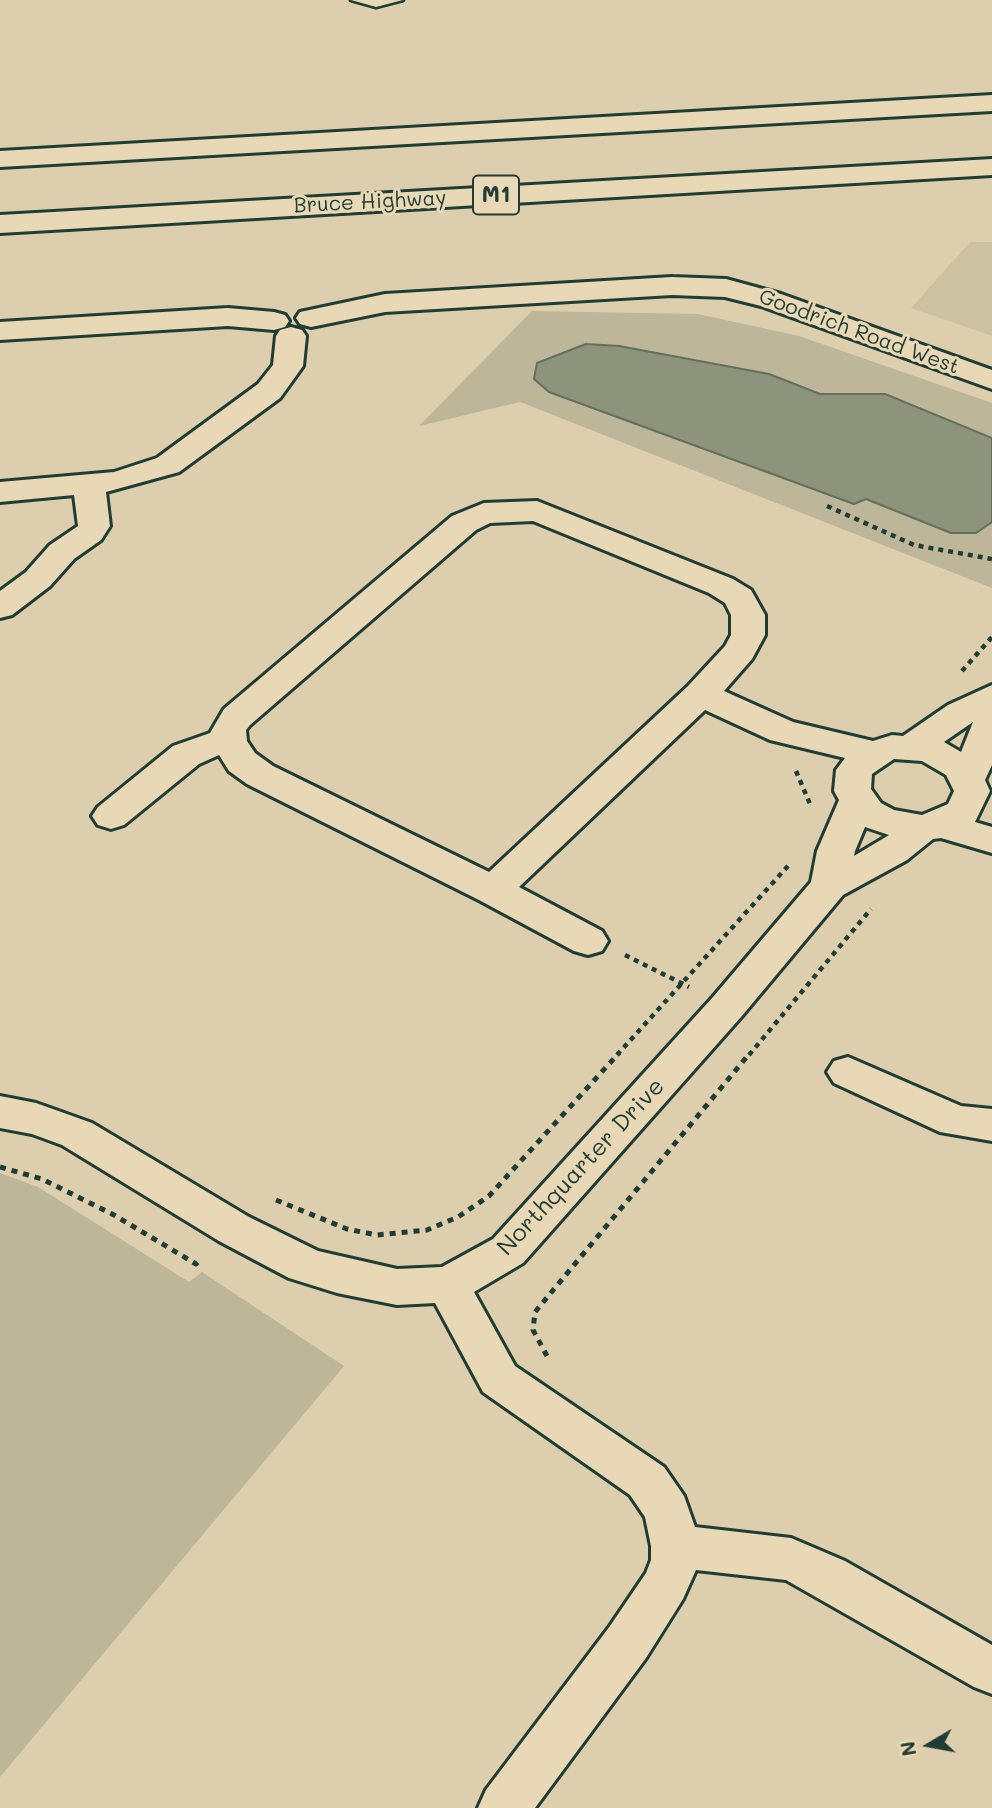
<!DOCTYPE html>
<html>
<head>
<meta charset="utf-8">
<style>
	body { margin:0 }
	#map { position:relative; width:992px; height:1808px; overflow:hidden; background:#ddcfad; font-family:Mali,sans-serif }
	canvas { display:block }
	.north { position:absolute; left:894px; top:1710px; width:70px; height:70px; -webkit-text-stroke:5px #e9d8b5; paint-order:stroke; rotate:260deg; font-size:19px; font-weight:700; line-height:28px; text-align:center; color:#1f3d34 }
	.north::after { content:''; display:block; margin:auto; width:24px; height:32px; background:#1f3d34; clip-path:polygon(50% 0,100% 100%,50% 72%,0 100%) }
</style>
</head>
<body>
<div id="map">
<canvas width="992" height="1808"></canvas>
<div class="north">N</div>
</div>
<script>
const ctx = document.querySelector('canvas').getContext('2d');
ctx.lineJoin = 'round';
function fillPath(path, color) { ctx.fillStyle = color; ctx.fill(path, 'evenodd'); }
const poly = rows => new Path2D(rows.map(r => 'M' + r).join(''));
function trace(path, color, width, dash) { ctx.strokeStyle = color; ctx.lineWidth = width; ctx.lineCap = dash ? 'butt' : 'round'; ctx.setLineDash(dash || []); ctx.stroke(path); }
function write(font, color, halo, rows, align = 'center') {
  ctx.font = font + ' Mali,sans-serif'; ctx.lineWidth = 6; ctx.setLineDash([]); ctx.textBaseline = 'middle'; ctx.strokeStyle = halo; ctx.fillStyle = color; for (const [text, x, y, turn = 0] of rows) {
    ctx.save(); ctx.translate(x, y); ctx.rotate((+turn || 0) * Math.PI / 180); ctx.textAlign = isNaN(turn) ? turn : align; if (halo) ctx.strokeText(text, 0, 0); ctx.fillText(text, 0, 0); ctx.restore();
  }
}
const built = poly([
	[970,242,992,242,992,336,911,308]
]);
const green = poly([
	[532,311,698,314,799,336,992,403,992,438,885,394,820,394,769,374,866,499,951,533,976,533,992,522,992,588,520,402,419,426],
	[0,1173,38,1187,189,1282,202,1272,344,1366,0,1777]
]);
const water = poly([
	[586,344,619,346,769,374,820,394,885,394,992,438,992,522,976,533,951,533,866,499,854,504,549,392,534,379,537,363,586,344]
]);
const pathFar1 = poly([
	[827,506,914,545,992,559],
	[962,671,992,637],
	[796,771,810,804],
	[625,955,689,987],
	[617,1055,788,866],
	[749,1055,871,909]
]);
const path = poly([
	[0,1167,42,1179,114,1215,196,1264,201,1259],
	[276,1200,347,1229,377,1235,427,1230,458,1217,489,1196,619,1053],
	[547,1356,533,1330,535,1312,750,1053]
]);
const lane = poly([
	[351,0,403,0,376,7,351,0]
]);
const street = poly([
	[672,277,726,279,781,294,992,370,992,389,761,306,725,297,672,295,385,312,311,327,300,324,296,318,300,312,385,294,672,277],
	[228,308,274,312,285,315,289,321,285,327,274,330,228,326,0,340,0,322,228,308],
	[291,327,302,330,306,336,303,366,280,398,179,472,106,492,110,526,101,540,74,559,50,586,12,615,0,618,0,591,26,572,50,545,78,526,74,495,0,502,0,482,114,472,157,458,258,384,273,365,276,336,280,330,291,327],
	[537,501,733,579,751,590,765,615,765,635,752,659,724,691,793,722,873,741,892,735,903,736,948,705,992,685,992,765,985,780,990,791,975,822,992,827,992,853,941,838,933,839,907,860,843,895,741,1017,523,1263,474,1292,515,1366,664,1467,684,1496,695,1527,791,1538,845,1561,992,1645,992,1694,974,1687,786,1580,696,1570,683,1599,646,1658,535,1808,478,1808,486,1790,610,1626,646,1573,651,1560,651,1546,645,1517,630,1495,483,1392,435,1303,397,1305,337,1293,289,1278,219,1241,62,1145,32,1134,0,1128,0,1096,36,1103,92,1123,249,1217,318,1251,397,1269,442,1267,493,1239,713,997,811,882,817,851,839,800,834,791,836,770,845,758,770,740,705,710,519,887,602,931,608,941,602,951,588,955,574,951,479,900,247,784,229,771,219,755,199,764,124,825,111,829,98,825,92,816,98,807,173,746,210,733,224,709,452,516,484,503,537,501],
	[533,521,709,593,725,603,731,615,731,635,725,646,688,686,489,872,273,766,255,753,247,741,246,730,250,725,476,530,490,523,533,521],
	[973,722,961,752,944,742,973,722],
	[894,759,922,761,946,775,954,791,948,804,922,815,894,810,881,803,871,789,872,774,894,759],
	[865,827,889,835,854,856,855,851,865,827],
	[848,1057,961,1106,992,1109,992,1141,940,1132,834,1083,827,1072,834,1061,848,1057]
]);
const highway = poly([
	[992,95,992,111,0,167,0,151,992,95],
	[992,159,992,175,0,233,0,215,992,159]
]);
const farStreetnames = [
	["Bruce Highway",370,202,-3],
	["Goodrich Road West",859,332,20]
];
const shields = [
	[496,195,46]
];
const shieldNames = [
	["M1",496,195]
];
const streetNames = [
	["Northquarter Drive",581,1167,-47]
];
fillPath(built, '#ccc2a2');
fillPath(green, '#bdb699');
fillPath(water, '#8e937b');
trace(water, '#62715f', 2);
trace(lane, '#1f3d34', 5);
trace(street, '#1f3d34', 6);
trace(highway, '#1f3d34', 6);
trace(pathFar1, '#1f3d34', 4.5, [5, 5]);
trace(path, '#1f3d34', 5, [6, 6]);
fillPath(lane, '#e9d8b5');
fillPath(street, '#e9d8b5');
fillPath(highway, '#e9d8b5');
write('21px', '#1f3d34', '#e9d8b5', farStreetnames);
for (const [x, y, w] of shields) { const box = new Path2D(); box.roundRect(x - w / 2, y - 19.5, w, 39, 5); ctx.fillStyle = '#e9d8b5'; ctx.fill(box); trace(box, '#1f3d34', 2); }
write('bold 23px', '#1f3d34', null, shieldNames);
write('24px', '#1f3d34', '#e9d8b5', streetNames);
</script>
</body>
</html>
